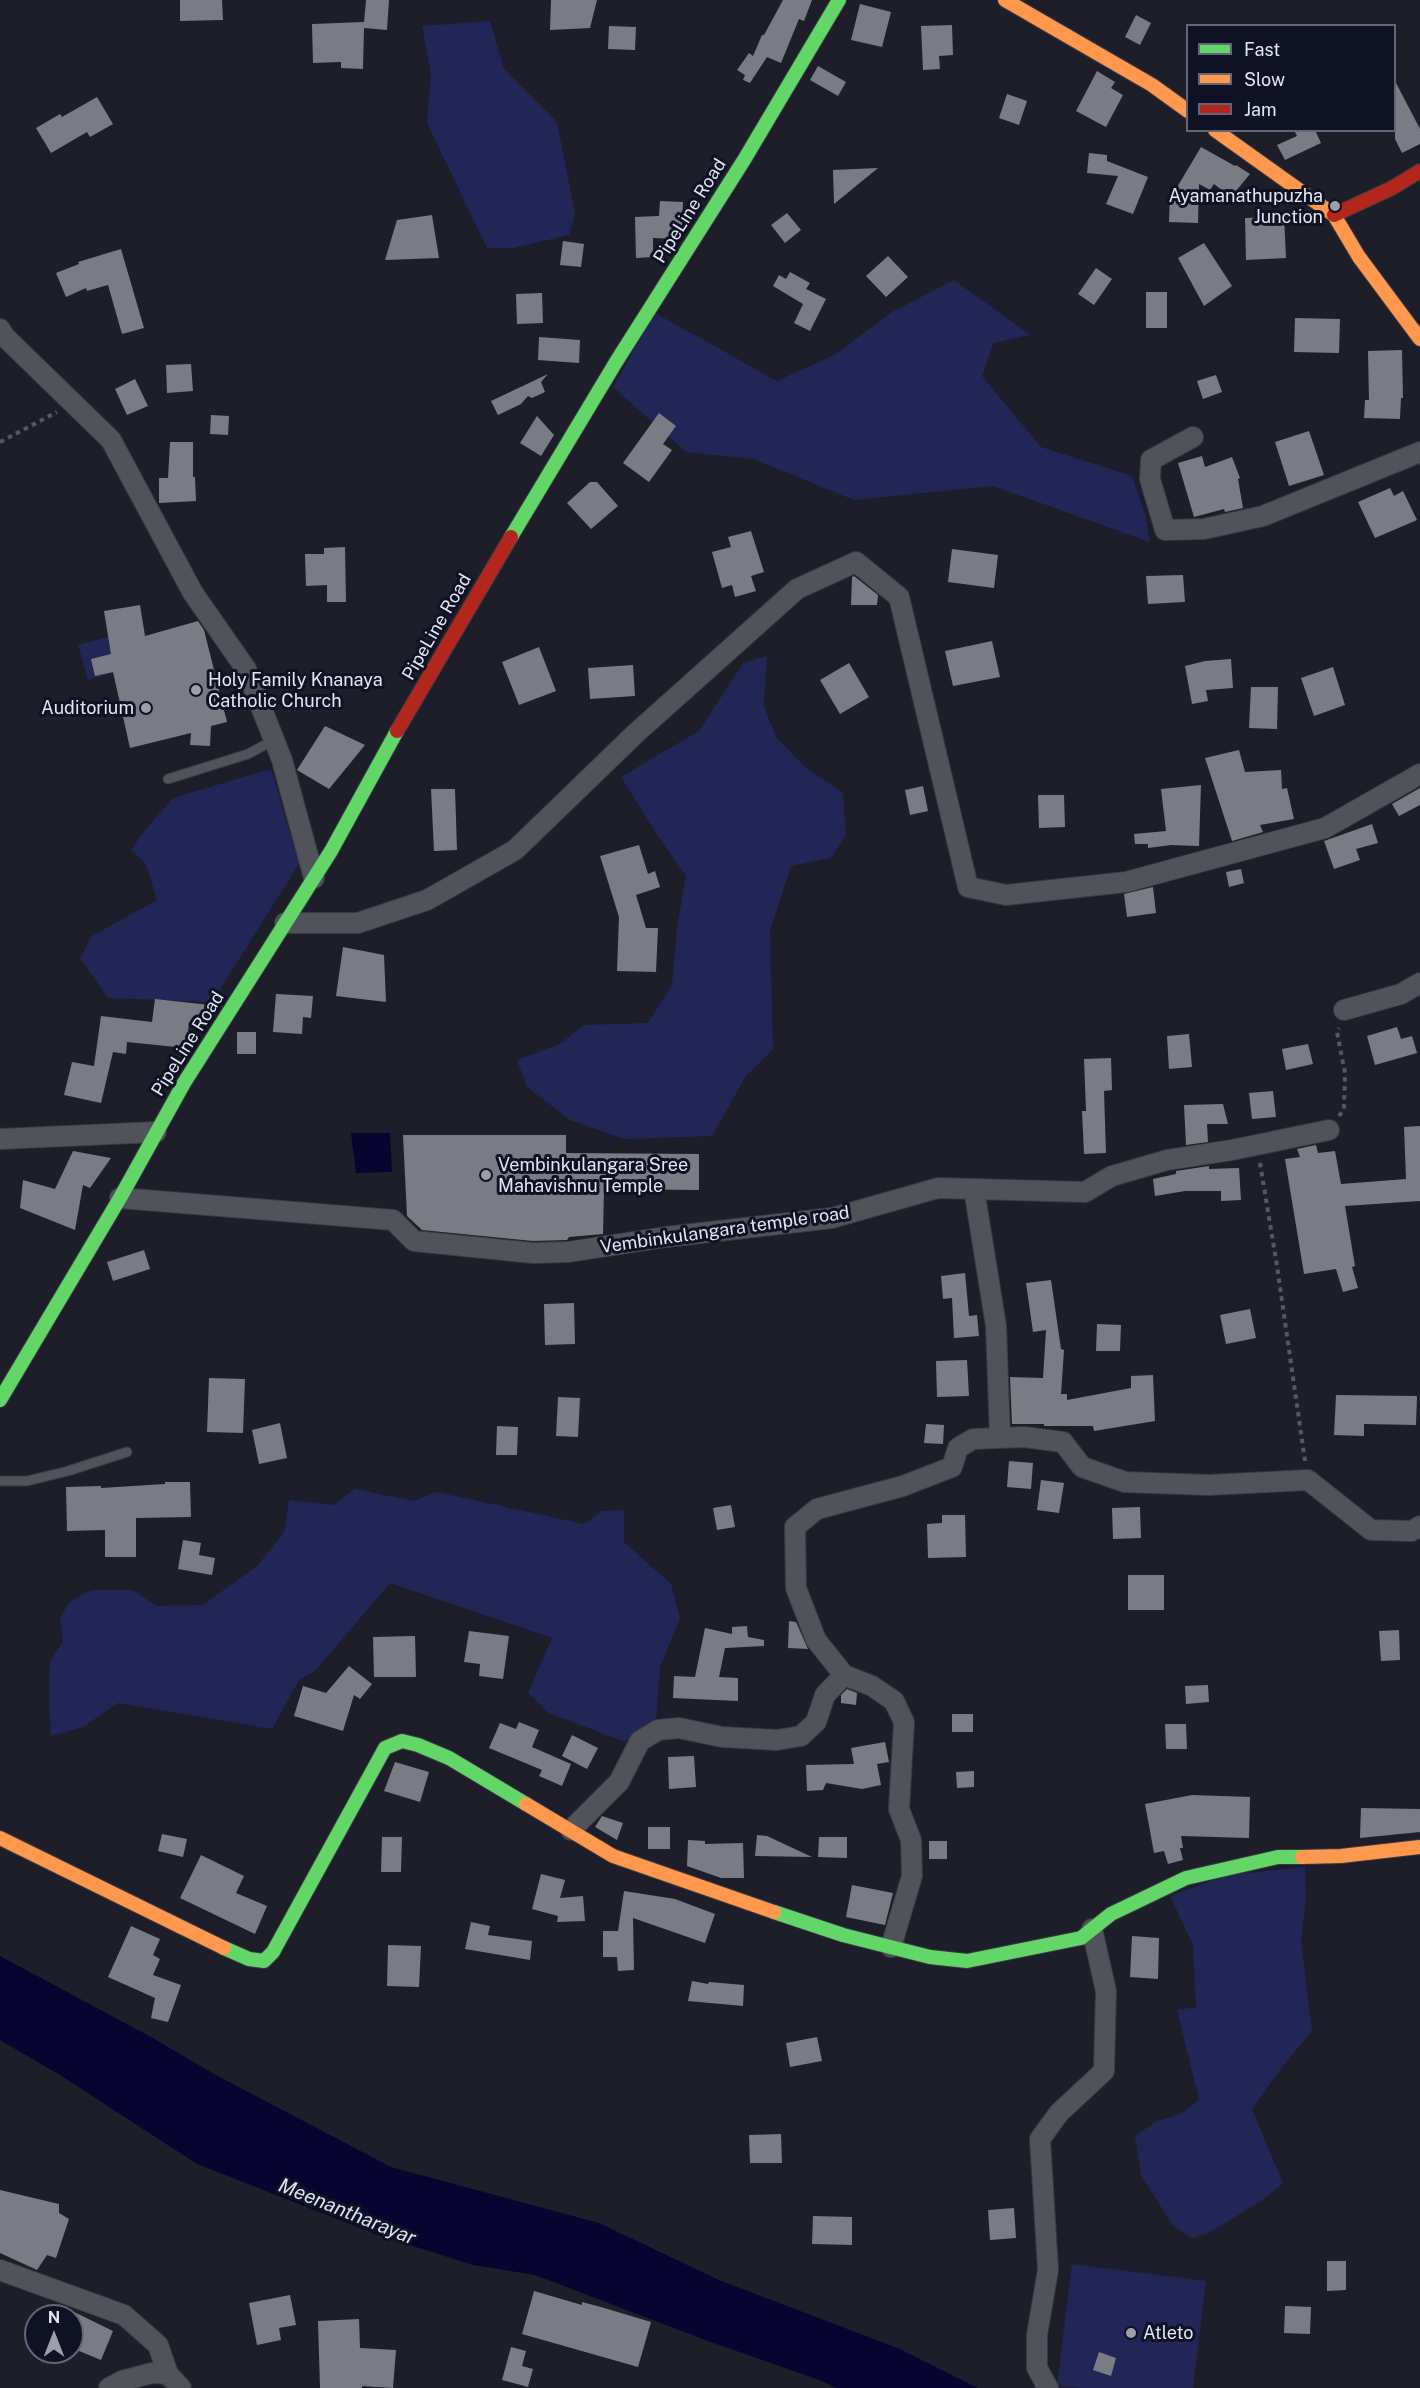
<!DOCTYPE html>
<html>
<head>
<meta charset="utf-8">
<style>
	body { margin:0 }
	#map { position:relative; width:1420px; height:2388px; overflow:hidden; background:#1d1e29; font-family:"Public Sans",sans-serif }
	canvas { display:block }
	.legend { position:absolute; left:1186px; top:24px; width:210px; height:108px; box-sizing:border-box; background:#0f1224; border:2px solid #636676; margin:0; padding:8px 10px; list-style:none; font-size:18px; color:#e2e5f2 }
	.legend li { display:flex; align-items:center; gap:12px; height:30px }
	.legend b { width:30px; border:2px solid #636676 }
	.north { position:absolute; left:24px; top:2304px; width:60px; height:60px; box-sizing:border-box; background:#0f1224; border:2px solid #636676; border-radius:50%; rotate:0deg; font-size:16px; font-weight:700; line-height:24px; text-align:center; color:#e2e5f2 }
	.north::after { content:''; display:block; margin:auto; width:21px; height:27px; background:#9d9fac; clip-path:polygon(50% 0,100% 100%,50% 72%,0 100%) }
</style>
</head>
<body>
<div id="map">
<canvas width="1420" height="2388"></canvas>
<ul class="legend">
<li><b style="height:8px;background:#63d668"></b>Fast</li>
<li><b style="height:8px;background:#ff974d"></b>Slow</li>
<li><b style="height:8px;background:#b3261e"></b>Jam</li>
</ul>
<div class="north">N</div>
</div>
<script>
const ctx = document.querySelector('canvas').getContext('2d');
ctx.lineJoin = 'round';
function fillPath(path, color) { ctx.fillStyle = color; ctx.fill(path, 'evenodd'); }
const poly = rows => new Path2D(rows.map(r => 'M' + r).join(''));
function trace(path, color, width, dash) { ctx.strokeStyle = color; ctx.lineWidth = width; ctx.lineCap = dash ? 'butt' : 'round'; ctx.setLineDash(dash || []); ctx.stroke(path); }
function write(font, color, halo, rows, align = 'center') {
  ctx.font = font + ' "Public Sans",sans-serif'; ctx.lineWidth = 6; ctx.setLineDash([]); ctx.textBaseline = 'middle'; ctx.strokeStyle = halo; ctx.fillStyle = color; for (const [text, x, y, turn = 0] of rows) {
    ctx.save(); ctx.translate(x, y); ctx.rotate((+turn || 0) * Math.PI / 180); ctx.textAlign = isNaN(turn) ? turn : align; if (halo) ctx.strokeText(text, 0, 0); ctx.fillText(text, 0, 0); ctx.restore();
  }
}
const green = poly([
	[490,21,504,69,557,122,575,214,569,235,513,248,487,248,427,123,431,74,422,26],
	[954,280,1030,335,993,343,982,376,1041,447,1132,476,1146,517,1150,542,993,486,854,500,753,459,686,452,613,387,655,313,777,381,834,355,892,312],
	[139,628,149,663,88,680,78,645],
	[767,656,764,706,776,737,804,766,843,793,846,835,831,858,791,866,770,931,773,1049,746,1076,712,1136,624,1139,570,1120,527,1087,517,1060,560,1044,584,1025,648,1023,672,985,677,927,686,876,656,833,621,777,699,731,743,663],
	[271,769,299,864,212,1002,108,998,80,958,92,936,157,900,146,864,131,850,142,834,173,798],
	[355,1489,414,1501,436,1492,584,1524,602,1511,624,1510,624,1542,671,1584,680,1619,660,1667,656,1723,642,1727,625,1742,549,1713,528,1693,552,1638,390,1583,316,1670,299,1680,272,1729,118,1703,83,1727,51,1736,49,1697,50,1661,63,1642,60,1620,68,1603,91,1590,133,1590,156,1606,203,1605,257,1566,284,1532,289,1500,333,1505],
	[1305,1867,1306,1899,1301,1941,1312,2031,1282,2067,1252,2109,1283,2183,1261,2201,1207,2234,1192,2238,1173,2226,1141,2175,1135,2136,1157,2121,1181,2114,1199,2100,1177,2010,1196,2007,1193,1945,1170,1896,1227,1875],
	[1072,2264,1206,2281,1193,2388,1079,2388,1057,2385]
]);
const water = poly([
	[351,1133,390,1133,392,1172,356,1173],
	[0,1956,151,2037,214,2074,391,2167,599,2223,719,2280,900,2349,978,2388,836,2388,822,2381,708,2341,535,2275,473,2265,378,2235,197,2164,60,2075,0,2040]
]);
const building = poly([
	[180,0,222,0,223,20,180,21],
	[366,0,389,0,387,30,364,28,363,69,341,68,341,62,313,63,312,24,364,22],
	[551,0,597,0,590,28,550,30],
	[783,0,812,0,804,21,799,19,781,63,767,57,750,83,743,80,745,75,737,70,749,53,753,56,762,35,764,35],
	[860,4,891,12,882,47,851,40],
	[1136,15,1151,23,1140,45,1125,37],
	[952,25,953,55,939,56,940,69,923,70,921,26],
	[609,26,636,27,635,50,608,49],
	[818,66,846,82,838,96,810,80],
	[1097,71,1115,82,1111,88,1123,95,1106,127,1076,111],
	[1395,81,1420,129,1420,144,1402,153,1395,139],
	[1007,94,1027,101,1019,125,999,118],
	[97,97,113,124,90,137,87,132,51,153,36,128,60,114,62,117],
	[1294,130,1315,130,1321,143,1285,160,1277,145,1297,136],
	[1201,147,1235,166,1236,165,1250,174,1231,197,1214,184,1210,190,1199,184,1198,223,1169,222,1170,193,1173,194],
	[1089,153,1107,155,1107,161,1148,177,1133,214,1106,204,1118,176,1087,173],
	[878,168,834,204,833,170],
	[660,201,683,202,682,228,675,239,653,238,653,257,636,258,635,217,659,216],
	[787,213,801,230,785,243,771,225],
	[432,215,439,258,385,260,397,220],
	[1284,217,1286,258,1246,260,1245,218],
	[563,241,584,244,581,267,560,265],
	[1204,243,1232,286,1204,306,1178,258],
	[121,249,144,328,122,334,108,285,87,291,86,288,66,297,56,273,79,264,78,262],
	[888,256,908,277,886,297,866,276],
	[1096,268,1112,279,1094,305,1078,294],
	[790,272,810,283,806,289,826,299,810,331,794,323,803,304,773,286,779,275,786,279],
	[1146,292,1167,292,1167,328,1146,328],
	[542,293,543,323,517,324,516,294],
	[1295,318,1340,319,1339,353,1294,352],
	[539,337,580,340,579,363,538,360],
	[1402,350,1403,398,1401,398,1400,419,1364,418,1365,400,1369,400,1368,351],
	[191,364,193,391,167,393,166,365],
	[548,374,541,382,545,392,532,398,528,396,521,404,498,415,491,401],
	[1216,375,1222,392,1203,399,1197,381],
	[135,379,148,406,127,415,115,389],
	[659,413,676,426,663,444,672,450,649,482,623,463],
	[211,415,229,416,228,435,210,434],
	[537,416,554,435,541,456,520,443],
	[1309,431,1324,475,1289,486,1275,442],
	[170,442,193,442,193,477,195,477,196,501,159,503,159,478,168,478],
	[1202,456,1205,467,1232,457,1240,478,1238,479,1243,508,1225,512,1224,509,1194,517,1178,463],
	[590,482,597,482,618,506,591,529,567,503],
	[1390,488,1394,496,1403,491,1417,520,1375,538,1358,502],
	[751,531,764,572,751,576,756,591,735,597,732,585,722,588,712,552,731,547,728,537],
	[345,547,346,602,327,602,327,585,306,586,305,554,324,554,324,548],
	[952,549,998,555,994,588,948,582],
	[1183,575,1185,602,1148,604,1146,576],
	[854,576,878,595,877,605,851,605,852,577],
	[140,605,145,636,198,621,204,630,227,722,211,726,210,746,190,745,191,733,130,748,113,672,95,676,91,659,111,654,104,611],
	[992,641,1000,677,953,686,945,651],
	[539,647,556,691,519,705,502,662],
	[1231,659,1233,688,1206,690,1208,701,1192,704,1185,666,1205,661],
	[849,663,869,697,840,714,820,680],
	[633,665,635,696,590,699,588,668],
	[1333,667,1345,705,1314,716,1301,678],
	[1251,687,1278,687,1277,729,1249,728],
	[325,726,365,745,329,789,297,770],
	[1239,750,1245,772,1281,770,1282,789,1287,788,1294,819,1260,825,1263,832,1232,841,1205,758],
	[1201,785,1199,846,1171,845,1148,848,1148,844,1135,844,1134,834,1166,831,1161,789],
	[923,786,928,811,910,815,905,790],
	[1420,788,1420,805,1399,816,1392,804],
	[431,789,455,789,457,850,434,851],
	[1038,795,1064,795,1065,827,1039,828],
	[1372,824,1378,843,1356,849,1360,860,1334,869,1324,841],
	[639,845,648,874,655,871,660,887,636,895,646,928,658,928,656,972,617,971,619,917,600,856],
	[1241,869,1244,883,1229,887,1226,872],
	[1153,887,1156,913,1127,917,1124,894],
	[343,947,384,955,386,1002,336,996],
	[276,994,313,996,311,1018,303,1017,302,1034,273,1032],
	[155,999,210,1005,209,1013,203,1024,189,1023,186,1048,127,1042,126,1054,113,1052,101,1103,64,1095,72,1062,94,1066,101,1016,152,1022],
	[1397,1027,1401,1039,1412,1036,1417,1053,1375,1065,1367,1036],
	[237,1032,256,1032,256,1054,237,1054],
	[1189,1034,1192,1067,1169,1069,1167,1036],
	[1308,1044,1313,1064,1286,1070,1282,1049],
	[1111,1058,1112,1090,1104,1091,1106,1153,1084,1154,1082,1111,1086,1111,1084,1059],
	[1273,1091,1276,1117,1252,1119,1249,1093],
	[1223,1104,1228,1124,1207,1124,1208,1142,1186,1145,1184,1105],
	[1420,1126,1420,1201,1345,1206,1355,1266,1352,1267,1358,1288,1343,1292,1336,1269,1304,1274,1285,1159,1300,1157,1297,1149,1316,1145,1318,1153,1335,1151,1341,1184,1406,1179,1404,1127],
	[403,1135,566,1135,566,1153,699,1154,699,1190,604,1189,603,1234,569,1237,567,1240,533,1241,422,1230,407,1216],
	[73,1151,111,1158,90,1188,83,1185,75,1230,20,1208,23,1180,55,1189],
	[1209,1166,1209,1169,1239,1168,1241,1200,1221,1201,1221,1191,1185,1191,1155,1196,1153,1179,1176,1174,1176,1171],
	[144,1250,150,1269,113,1281,107,1262],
	[965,1273,969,1316,977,1315,979,1336,954,1338,952,1298,943,1299,941,1276],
	[1051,1280,1061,1349,1064,1350,1061,1394,1067,1394,1067,1400,1131,1388,1131,1376,1153,1375,1155,1421,1094,1431,1093,1426,1044,1426,1044,1424,1012,1424,1010,1377,1043,1378,1046,1330,1033,1332,1026,1283],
	[574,1303,575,1344,545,1345,544,1304],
	[1250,1309,1256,1338,1226,1344,1220,1315],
	[1097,1324,1121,1325,1120,1351,1096,1351],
	[967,1360,969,1396,937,1397,936,1361],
	[209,1378,245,1379,243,1433,207,1432],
	[1336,1395,1417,1396,1416,1425,1364,1424,1364,1436,1334,1435],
	[558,1397,580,1398,578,1437,556,1436],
	[280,1423,287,1458,259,1464,252,1430],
	[926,1424,944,1425,943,1444,924,1443],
	[497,1426,518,1427,517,1455,496,1455],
	[1009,1461,1033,1463,1031,1489,1007,1487],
	[1041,1480,1064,1483,1059,1513,1037,1510],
	[165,1482,190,1482,191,1517,136,1518,136,1557,105,1557,105,1530,67,1531,66,1487,101,1486,101,1488,165,1484],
	[731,1505,735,1527,717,1530,713,1508],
	[1140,1507,1141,1538,1113,1539,1112,1508],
	[942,1515,965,1515,966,1557,928,1558,927,1524,942,1523],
	[183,1540,201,1543,199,1555,215,1558,212,1575,178,1569],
	[1128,1575,1164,1575,1164,1610,1128,1610],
	[789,1621,796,1622,808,1649,788,1648],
	[747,1626,748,1637,764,1640,764,1646,725,1648,719,1677,738,1678,738,1701,673,1698,674,1676,695,1677,705,1628,732,1634,732,1627],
	[1399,1630,1400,1660,1381,1661,1379,1631],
	[469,1631,509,1636,503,1679,479,1676,480,1664,464,1662],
	[415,1636,416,1677,374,1677,373,1637],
	[349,1666,372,1684,360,1699,354,1695,343,1731,294,1716,303,1686,326,1693],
	[1208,1685,1209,1702,1186,1704,1185,1686],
	[847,1689,857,1693,856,1705,841,1703,841,1695],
	[952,1714,973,1714,973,1732,952,1732],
	[519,1722,539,1730,532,1747,571,1764,562,1786,539,1776,542,1770,489,1748,500,1723,516,1729],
	[1165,1724,1186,1724,1187,1749,1166,1749],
	[572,1735,598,1748,587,1769,562,1756],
	[885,1742,889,1762,877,1764,881,1785,862,1789,826,1783,823,1790,807,1791,806,1765,854,1764,851,1748],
	[694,1756,696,1787,669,1789,668,1757],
	[395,1762,429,1772,420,1802,384,1791],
	[974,1771,974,1787,957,1788,956,1772],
	[1192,1795,1250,1797,1249,1838,1181,1836,1183,1848,1180,1848,1183,1860,1168,1864,1164,1851,1154,1853,1145,1804],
	[1361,1808,1420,1809,1420,1832,1360,1838],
	[602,1816,623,1823,617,1840,595,1827],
	[648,1827,670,1827,670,1849,648,1849],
	[162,1834,187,1839,183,1857,158,1851],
	[757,1835,767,1836,812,1857,755,1856],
	[382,1837,402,1837,401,1872,381,1872],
	[819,1837,847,1837,847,1858,818,1857],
	[688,1840,705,1841,705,1844,743,1843,744,1878,721,1878,687,1866],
	[929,1841,947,1841,947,1859,929,1859],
	[201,1855,244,1876,236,1893,267,1906,255,1934,180,1898],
	[541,1874,565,1880,560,1898,583,1896,585,1921,557,1922,558,1916,532,1909],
	[852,1885,893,1893,885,1925,846,1917],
	[624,1891,675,1899,715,1914,705,1943,633,1918,634,1970,618,1971,617,1957,603,1957,603,1931,618,1931],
	[471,1922,490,1926,488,1935,532,1941,530,1960,465,1949],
	[131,1926,160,1939,153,1955,160,1959,153,1975,181,1985,168,2022,151,2018,155,1998,108,1977],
	[1132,1936,1159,1938,1158,1979,1130,1977],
	[388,1945,421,1946,419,1987,387,1986],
	[692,1981,708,1984,709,1982,744,1985,743,2006,688,2001],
	[817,2037,822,2061,790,2067,786,2043],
	[781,2134,782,2163,750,2163,749,2135],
	[0,2190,59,2204,59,2213,69,2219,56,2258,47,2255,37,2270,0,2253],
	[1014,2208,1016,2238,990,2240,988,2210],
	[813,2216,852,2217,852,2245,812,2244],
	[1327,2261,1346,2261,1346,2290,1327,2291],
	[534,2291,582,2305,582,2302,601,2307,651,2322,638,2367,522,2334],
	[290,2295,296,2325,279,2328,281,2340,257,2345,249,2303],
	[1285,2306,1311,2307,1310,2334,1284,2333],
	[72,2311,113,2331,101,2360,72,2348],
	[359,2319,360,2348,396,2350,393,2388,362,2386,362,2388,320,2388,318,2321],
	[511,2347,526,2351,522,2366,533,2369,528,2387,502,2380],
	[1099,2352,1116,2358,1111,2376,1093,2370]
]);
const path = poly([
	[0,442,57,412],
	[1339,1116,1344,1109,1345,1073,1337,1032,1339,1028],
	[1260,1163,1277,1266,1305,1461]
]);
const lane = poly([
	[168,779,248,754,274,740],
	[0,1481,27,1481,68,1471,127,1452]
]);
const street = poly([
	[0,329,5,337,111,440,193,593,246,669,282,760,314,878],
	[1193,437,1151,460,1150,479,1165,530,1204,529,1263,516,1420,452],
	[285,923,358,923,427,900,515,850,635,734,797,589,856,562,899,597,968,887,1006,895,1126,882,1325,828,1420,774],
	[1344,1010,1401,994,1420,983],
	[0,1139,156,1132],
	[974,1189,996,1326,1000,1437],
	[120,1198,393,1220,414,1241,533,1253,568,1252,666,1237,832,1218,938,1188,1085,1192,1112,1176,1167,1160,1232,1150,1329,1130],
	[571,1830,619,1782,640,1741,658,1730,679,1728,722,1737,777,1740,801,1736,816,1722,825,1695,844,1675],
	[891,1947,912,1876,911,1840,899,1809,904,1722,894,1701,872,1686,844,1675,816,1640,796,1588,795,1527,817,1509,903,1486,952,1467,958,1448,973,1439,1024,1437,1063,1442,1082,1467,1125,1482,1209,1485,1308,1480,1371,1530,1412,1531,1420,1526],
	[0,2270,124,2315,158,2345,168,2374],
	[109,2388,122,2381,152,2373,168,2374,181,2388],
	[1048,2388,1037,2368,1037,2335,1048,2270,1040,2139,1059,2113,1104,2071,1106,1991,1092,1929]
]);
const fast = poly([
	[511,537,616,362,744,160,839,0],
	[0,1400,120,1198,184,1083,331,851,397,731],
	[774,1912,843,1935,930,1957,967,1961,1081,1938,1111,1914,1186,1878,1278,1857,1302,1857],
	[224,1948,249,1959,264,1961,273,1952,385,1748,402,1741,418,1745,449,1758,526,1804]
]);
const slow = poly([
	[1005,0,1152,85,1188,111],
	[1215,130,1334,215,1359,257,1420,339],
	[526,1804,613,1856,774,1912],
	[0,1838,224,1948],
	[1302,1857,1341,1856,1420,1847]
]);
const jam = poly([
	[1334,215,1392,188,1420,171],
	[397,731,511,537]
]);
const markers = [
	[1335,206,6,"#9d9fac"],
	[196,690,6,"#9d9fac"],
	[146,708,6,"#9d9fac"],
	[486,1175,6,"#9d9fac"],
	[1131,2333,6,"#9d9fac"]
];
const poiNames = [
	["Ayamanathupuzha",1323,196,"right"],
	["Junction",1323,217,"right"],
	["Holy Family Knanaya",208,680],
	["Catholic Church",208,701],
	["Auditorium",134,708,"right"],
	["Vembinkulangara Sree",498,1165],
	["Mahavishnu Temple",498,1186],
	["Atleto",1143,2333]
];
const streetNames = [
	["PipeLine Road",690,211,-58],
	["PipeLine Road",437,627,-60],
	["PipeLine Road",188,1044,-58],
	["Vembinkulangara temple road",725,1230,-8]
];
const waterNames = [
	["Meenantharayar",347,2212,22]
];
fillPath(green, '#212656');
fillPath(water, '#080430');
fillPath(building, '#7a7c85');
trace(lane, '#383a42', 11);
trace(street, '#383a42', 22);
trace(fast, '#383a42', 16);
trace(slow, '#383a42', 16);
trace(jam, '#383a42', 16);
trace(path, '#57585f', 4, [4.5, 4.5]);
trace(lane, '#51535a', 9);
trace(street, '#51535a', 20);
trace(fast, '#63d668', 14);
trace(slow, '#ff974d', 14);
trace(jam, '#b3261e', 14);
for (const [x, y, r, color] of markers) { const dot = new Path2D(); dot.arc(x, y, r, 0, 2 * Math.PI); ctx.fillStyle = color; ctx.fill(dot); trace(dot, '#0f1224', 2); }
write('18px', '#e2e5f2', '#0f1224', poiNames, 'left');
write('18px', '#e2e5f2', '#0f1224', streetNames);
write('italic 20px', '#dce1f6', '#0f1224', waterNames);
</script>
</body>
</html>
